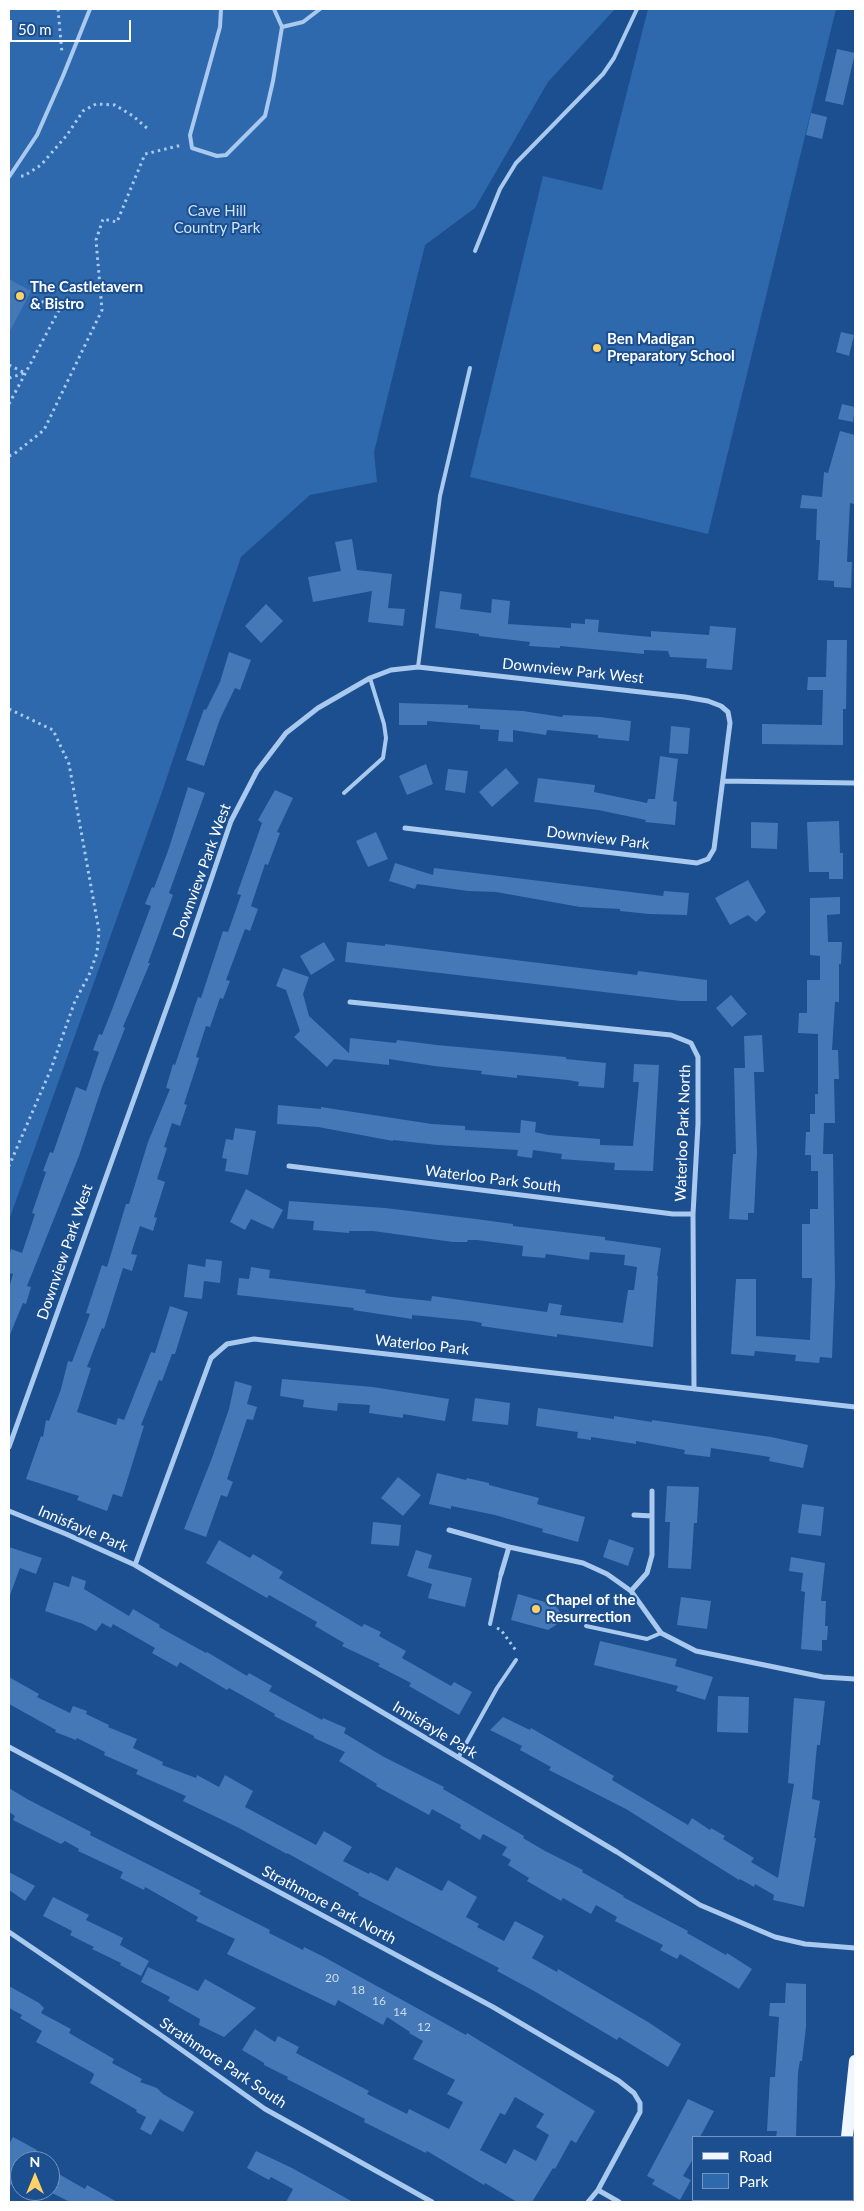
<!DOCTYPE html>
<html>
<head>
<meta charset="utf-8">
<style>
	body { margin:0 }
	#map { position:relative; width:864px; height:2211px; overflow:hidden; background:#1b4f8f; font-family:Lato,sans-serif }
	canvas { display:block }
	.frame { position:absolute; inset:0; border:10px solid #fff; pointer-events:none }
	.legend { position:absolute; left:692px; top:2136px; width:162px; height:65px; box-sizing:border-box; background:#1b4f8f; border:1px solid #7695bc; margin:0; padding:6px 9px; list-style:none; font-size:15px; color:#fff }
	.legend li { display:flex; align-items:center; gap:10px; height:25px }
	.legend b { width:25px; border:1px solid #7695bc }
	.north { position:absolute; left:10px; top:2151px; width:50px; height:50px; box-sizing:border-box; background:#1b4f8f; border:1px solid #7695bc; border-radius:50%; rotate:0deg; font-size:14px; font-weight:700; line-height:20px; text-align:center; color:#fff }
	.north::after { content:''; display:block; margin:auto; width:18px; height:22px; background:#ffd166; clip-path:polygon(50% 0,100% 100%,50% 72%,0 100%) }
	.scale { position:absolute; left:10px; top:20px; width:121px; height:22px; box-sizing:border-box; border:2px solid #fff; border-top:0; padding-left:6px; font-size:15px; line-height:18px; white-space:nowrap; color:#fff; -webkit-text-stroke:4px #1b4f8f; paint-order:stroke }
</style>
</head>
<body>
<div id="map">
<canvas width="864" height="2211"></canvas>
<div class="frame"></div>
<ul class="legend">
<li><b style="height:6px;background:#f0f6ff"></b>Road</li>
<li><b style="height:14px;background:#2e69ad"></b>Park</li>
</ul>
<div class="north">N</div>
<div class="scale">50 m</div>
</div>
<script>
const ctx = document.querySelector('canvas').getContext('2d');
ctx.lineJoin = 'round';
function fillPath(path, color) { ctx.fillStyle = color; ctx.fill(path, 'evenodd'); }
const poly = rows => new Path2D(rows.map(r => 'M' + r).join(''));
function trace(path, color, width, dash) { ctx.strokeStyle = color; ctx.lineWidth = width; ctx.lineCap = dash ? 'butt' : 'round'; ctx.setLineDash(dash || []); ctx.stroke(path); }
function write(font, color, halo, rows, align = 'center') {
  ctx.font = font + ' Lato,sans-serif'; ctx.lineWidth = 4; ctx.setLineDash([]); ctx.textBaseline = 'middle'; ctx.strokeStyle = halo; ctx.fillStyle = color; for (const [text, x, y, turn = 0] of rows) {
    ctx.save(); ctx.translate(x, y); ctx.rotate((+turn || 0) * Math.PI / 180); ctx.textAlign = isNaN(turn) ? turn : align; if (halo) ctx.strokeText(text, 0, 0); ctx.fillText(text, 0, 0); ctx.restore();
  }
}
const green = poly([
	[9,9,615,9,548,82,475,208,425,245,374,452,377,482,310,495,241,557,162,792,9,1220],
	[648,9,836,9,708,534,470,477,543,176,602,190]
]);
const building = poly([
	[837,49,855,53,843,105,825,101],
	[811,113,827,117,822,139,806,135],
	[9,279,31,291,9,333],
	[841,332,854,335,849,356,836,352],
	[842,404,855,407,853,422,838,419],
	[840,431,855,435,855,491,854,504,850,503,847,562,852,562,851,588,834,587,834,581,818,580,820,540,816,540,817,509,800,508,802,495,822,497,824,472,828,473],
	[352,539,357,570,392,574,388,608,405,609,403,626,368,622,372,591,313,602,308,577,341,571,335,542],
	[440,591,462,594,460,609,491,613,492,599,510,601,508,624,571,628,571,623,585,624,585,619,599,620,598,632,651,637,651,631,709,635,710,626,736,628,732,670,706,668,707,659,670,657,668,651,644,650,644,654,560,646,560,648,529,646,530,642,479,636,479,634,435,628],
	[266,604,283,621,261,643,245,626],
	[827,640,847,640,846,709,843,709,843,745,762,744,762,724,822,725,823,690,807,690,808,677,826,677],
	[229,652,251,660,240,690,235,688,220,719,204,766,186,760,204,709,206,710,220,682],
	[399,703,468,705,468,708,523,711,562,717,563,715,600,717,631,721,629,741,598,738,598,735,547,730,546,735,513,730,513,742,498,741,499,730,480,729,480,725,427,721,427,725,399,725],
	[671,726,690,728,688,754,669,753],
	[660,756,678,759,673,801,677,802,675,825,645,822,646,820,598,810,534,802,538,778,595,785,594,792,647,803,648,799,655,799],
	[426,764,433,784,407,795,399,776],
	[506,768,519,783,492,807,479,792],
	[448,769,468,771,465,793,445,790],
	[188,787,205,793,169,893,173,895,148,963,150,963,123,1027,125,1028,102,1087,79,1156,27,1286,31,1287,26,1304,23,1303,9,1337,9,1288,13,1274,9,1273,9,1256,11,1249,22,1253,35,1214,32,1213,46,1172,43,1171,50,1152,53,1153,76,1087,86,1091,99,1052,93,1050,99,1034,102,1035,113,1007,151,906,145,904,152,887,154,888,169,848],
	[275,790,293,798,277,832,280,833,268,865,265,864,251,906,258,909,250,931,245,929,226,980,230,981,223,999,220,998,210,1027,206,1026,196,1057,199,1058,184,1104,187,1105,180,1126,172,1123,164,1147,167,1148,157,1179,165,1182,154,1217,157,1218,153,1231,140,1226,131,1254,137,1255,132,1271,123,1268,104,1329,102,1328,87,1367,91,1368,77,1412,116,1425,118,1418,124,1420,151,1352,155,1353,170,1306,188,1312,175,1354,172,1354,162,1381,159,1380,141,1425,144,1426,122,1497,113,1494,107,1511,77,1500,79,1496,26,1479,41,1436,43,1437,46,1420,49,1421,61,1389,68,1361,72,1362,90,1314,86,1313,102,1265,107,1267,126,1204,129,1204,148,1142,170,1089,166,1088,173,1064,175,1065,198,997,201,998,223,931,228,932,241,895,237,894,262,823,258,820],
	[839,821,840,853,843,853,843,879,829,879,829,872,809,872,807,822],
	[751,822,778,823,777,849,751,848],
	[376,832,388,859,368,867,356,841],
	[395,863,433,875,434,868,663,896,664,891,689,893,687,915,649,914,620,911,620,909,580,907,496,892,468,891,417,884,415,889,389,881],
	[748,880,766,912,756,922,748,915,730,925,715,898],
	[840,897,840,914,827,915,828,942,842,942,841,964,839,964,839,1002,835,1002,832,1050,838,1050,839,1079,834,1079,835,1123,824,1123,823,1154,833,1154,835,1284,832,1358,820,1357,819,1363,795,1361,796,1355,755,1351,754,1356,731,1354,736,1279,756,1279,756,1336,810,1340,812,1278,802,1278,802,1224,810,1224,810,1209,818,1209,818,1171,811,1171,811,1155,805,1155,806,1132,810,1132,810,1114,815,1114,815,1094,818,1094,818,1034,798,1033,799,1013,807,1013,807,980,820,980,820,956,810,955,810,898],
	[324,942,335,960,311,975,300,956],
	[347,942,385,946,385,944,637,975,638,971,707,980,707,1001,681,1001,345,962],
	[283,968,309,977,303,994,309,1016,349,1053,350,1038,396,1043,397,1040,437,1045,566,1057,566,1059,606,1063,604,1088,578,1086,579,1082,568,1080,517,1075,517,1078,481,1074,482,1071,434,1066,389,1059,389,1065,334,1059,327,1067,294,1037,300,1031,286,990,276,986],
	[731,995,747,1014,732,1027,716,1008],
	[762,1035,764,1072,754,1072,757,1153,754,1213,748,1213,748,1220,729,1219,733,1154,736,1154,734,1068,745,1068,744,1036],
	[634,1064,659,1065,653,1171,614,1170,615,1163,561,1159,562,1154,533,1150,532,1158,517,1156,518,1150,438,1145,393,1140,393,1141,318,1127,277,1124,278,1105,321,1109,321,1107,432,1124,465,1126,465,1130,520,1133,521,1120,536,1122,535,1132,548,1135,600,1139,600,1145,633,1146,639,1082,633,1082],
	[235,1128,256,1131,248,1175,225,1171,227,1159,222,1158,226,1139,233,1140],
	[246,1189,283,1210,273,1229,251,1219,245,1230,230,1222],
	[289,1201,385,1208,476,1219,513,1224,513,1226,605,1237,605,1240,661,1248,657,1276,658,1276,653,1347,557,1334,557,1337,481,1326,482,1323,472,1321,412,1315,412,1319,353,1310,354,1308,237,1295,239,1278,249,1279,251,1267,270,1270,269,1278,366,1290,365,1293,392,1297,431,1301,432,1296,547,1312,549,1303,562,1305,560,1315,623,1323,628,1290,634,1290,637,1267,624,1265,625,1255,590,1252,589,1260,546,1254,545,1258,522,1256,523,1246,477,1240,468,1240,467,1242,453,1242,373,1231,349,1231,349,1233,313,1230,314,1221,287,1219],
	[206,1259,222,1261,220,1283,204,1281,202,1299,184,1297,188,1264,205,1267],
	[282,1379,373,1387,449,1399,445,1421,403,1414,403,1418,369,1413,370,1405,338,1403,337,1411,303,1407,304,1400,280,1396],
	[235,1381,252,1386,247,1404,257,1407,253,1420,247,1419,227,1479,233,1482,227,1497,221,1495,206,1537,184,1529,212,1458,229,1409],
	[475,1398,510,1403,508,1425,472,1421],
	[538,1408,614,1419,614,1416,652,1422,652,1420,771,1437,808,1445,803,1468,769,1461,770,1457,711,1448,710,1457,684,1454,685,1450,636,1441,636,1444,591,1437,591,1440,577,1438,578,1432,536,1426],
	[437,1473,466,1480,467,1478,489,1483,489,1485,539,1498,537,1504,585,1517,578,1542,542,1532,543,1529,495,1515,451,1506,451,1509,429,1504],
	[398,1477,421,1495,403,1516,381,1498],
	[667,1486,699,1487,697,1523,694,1523,691,1569,668,1568,670,1522,665,1522],
	[802,1504,824,1507,821,1536,798,1533],
	[373,1522,401,1525,399,1546,371,1544],
	[609,1539,634,1548,628,1566,603,1557],
	[219,1540,250,1558,253,1554,283,1572,279,1578,362,1627,364,1624,381,1632,379,1636,406,1651,402,1658,451,1686,454,1682,472,1692,459,1715,409,1686,411,1683,378,1666,380,1664,342,1646,344,1643,315,1626,317,1622,269,1595,267,1598,206,1563],
	[9,1547,42,1558,36,1574,20,1568,10,1595],
	[416,1550,432,1555,428,1568,472,1578,465,1607,428,1598,432,1584,407,1576],
	[791,1557,825,1563,821,1601,826,1601,825,1626,828,1626,827,1640,822,1640,822,1651,801,1649,805,1592,801,1591,803,1573,789,1571],
	[72,1576,86,1581,84,1589,129,1616,133,1609,160,1625,159,1627,206,1653,207,1652,247,1676,249,1673,272,1686,269,1691,322,1720,323,1718,346,1728,344,1733,384,1757,444,1787,443,1789,524,1836,523,1838,545,1851,583,1870,582,1872,624,1896,623,1897,688,1931,687,1933,726,1955,727,1953,752,1969,739,1989,680,1954,677,1959,660,1950,663,1945,615,1921,617,1917,596,1905,591,1914,563,1898,561,1901,527,1881,529,1878,508,1865,511,1860,502,1855,507,1847,483,1834,480,1840,460,1828,461,1825,432,1809,429,1815,376,1786,377,1784,339,1761,345,1752,314,1738,314,1736,274,1716,275,1714,229,1688,227,1690,180,1662,177,1667,152,1653,155,1648,113,1624,111,1628,102,1623,96,1631,83,1624,45,1611,54,1582,69,1587],
	[518,1594,555,1605,560,1612,556,1625,548,1630,511,1620],
	[681,1597,711,1601,707,1629,677,1625],
	[600,1641,677,1659,675,1666,713,1677,705,1700,676,1691,678,1686,594,1665],
	[9,1677,39,1694,37,1697,70,1713,73,1706,87,1711,86,1714,109,1725,108,1727,137,1739,133,1748,163,1762,162,1765,196,1778,197,1775,219,1787,225,1775,253,1791,245,1807,316,1845,324,1831,352,1847,343,1861,369,1874,370,1872,388,1881,396,1867,442,1891,448,1880,477,1897,466,1917,479,1924,477,1927,504,1941,515,1921,544,1936,532,1958,557,1972,558,1969,648,2022,681,2044,668,2067,619,2037,617,2040,534,1991,497,1971,499,1968,358,1895,359,1893,287,1853,287,1854,239,1828,183,1801,186,1796,136,1774,138,1770,104,1755,105,1752,77,1738,76,1740,55,1732,56,1730,9,1704],
	[718,1696,749,1697,748,1733,717,1732],
	[794,1698,825,1701,820,1745,817,1745,812,1799,820,1801,814,1838,816,1838,804,1907,773,1900,774,1895,755,1884,754,1887,740,1879,739,1880,626,1809,549,1770,551,1767,520,1750,522,1746,490,1730,503,1717,530,1730,531,1728,614,1776,612,1780,688,1825,692,1818,710,1830,711,1828,725,1836,723,1839,754,1858,751,1862,778,1878,794,1784,788,1783],
	[9,1788,27,1799,91,1832,90,1835,201,1891,199,1894,270,1930,269,1933,303,1950,304,1947,324,1957,466,2035,467,2033,595,2111,576,2143,571,2140,555,2169,553,2168,532,2202,517,2202,485,2183,484,2185,427,2151,426,2153,364,2122,365,2119,287,2079,288,2077,264,2065,264,2063,242,2050,255,2029,275,2042,278,2036,299,2047,296,2053,369,2091,367,2094,407,2114,409,2109,449,2129,463,2102,447,2094,455,2080,413,2059,423,2041,409,2033,410,2032,387,2017,383,2025,338,2000,335,2006,227,1954,235,1939,196,1921,198,1917,145,1887,144,1890,120,1878,123,1872,78,1851,79,1849,65,1841,61,1844,13,1820,15,1816,9,1812],
	[515,2097,544,2114,536,2127,549,2135,536,2161,514,2149,506,2164,480,2150,500,2113,505,2115],
	[9,1872,35,1886,25,1901,9,1890],
	[53,1897,89,1915,86,1920,123,1938,120,1945,149,1961,141,1976,120,1965,121,1963,92,1949,94,1947,70,1935,72,1931,43,1916],
	[148,1967,198,1991,205,1979,256,2008,224,2037,199,2025,200,2019,168,2001,170,1997,141,1982],
	[786,1983,806,1984,806,2027,802,2061,800,2061,798,2072,796,2137,776,2137,777,2131,767,2131,770,2077,775,2077,779,2017,769,2016,770,2003,785,2003],
	[9,1986,39,2003,44,2008,41,2013,71,2029,69,2033,114,2059,112,2063,142,2079,140,2082,157,2088,163,2094,194,2112,183,2132,160,2119,151,2135,140,2129,146,2117,136,2112,137,2110,90,2083,94,2075,93,2073,36,2042,42,2031,20,2018,22,2015,9,2008],
	[688,2099,714,2111,700,2137,693,2137,693,2159,683,2176,691,2180,680,2200,652,2184,655,2180,647,2176],
	[13,2137,37,2150,31,2161,20,2161,20,2169,9,2188,9,2144],
	[256,2151,292,2168,353,2202,286,2202,293,2189,271,2177,269,2180,247,2168],
	[50,2169,85,2189,87,2185,117,2202,70,2202,50,2192]
]);
const path = poly([
	[58,9,62,53],
	[21,176,24,176,41,165,67,135,83,111,96,104,115,105,133,116,148,129],
	[9,365,25,373],
	[9,378,25,373],
	[9,404,59,310,33,297],
	[9,456,14,454,44,430,102,310,96,240,103,219,117,222,145,154,182,145],
	[9,709,53,730,69,764,99,931,97,953,89,975,75,1001,51,1069,9,1166],
	[497,1628,501,1630,517,1652]
]);
const service = poly([
	[221,9,220,27,190,135,192,148,217,156,226,155,265,116,273,81,282,27,303,22,320,9],
	[274,9,282,27],
	[9,177,37,135,63,76,90,9],
	[475,251,500,189,516,163,603,74,614,58,637,9],
	[418,667,440,496,470,368],
	[344,793,383,758,386,738,384,724,370,678],
	[490,1624,501,1574],
	[586,1626,647,1639,661,1633],
	[458,1758,497,1688,516,1660]
]);
const minor = poly([
	[723,781,855,783],
	[350,1002,671,1035,691,1043,698,1057,698,1124,693,1214,694,1389],
	[289,1166,673,1214,693,1214],
	[9,1447,175,985,231,821,257,771,286,733,318,708,370,678,391,670,418,667,685,697,708,701,721,706,728,712,730,723,714,849,708,859,697,863,405,828],
	[9,1511,66,1534,135,1565,617,1852,700,1905,775,1937,805,1944,855,1948],
	[634,1515,652,1516],
	[449,1530,509,1547,583,1563,607,1574,631,1591,661,1633,696,1651,823,1677,855,1679],
	[135,1565,211,1358,227,1344,254,1339,855,1407],
	[501,1574,509,1547],
	[631,1591,647,1573,652,1555,652,1491],
	[9,1747,493,2007,619,2081,634,2093,640,2103,640,2112,598,2190,588,2202],
	[9,1932,162,2036,265,2109,432,2202],
	[598,2190,619,2202]
]);
const primary = poly([
	[847,2137,855,2061],
	[837,2202,837,2200]
]);
const markers = [
	[20,296,5,"#ffd166"],
	[597,348,5,"#ffd166"],
	[536,1609,5,"#ffd166"]
];
const numberNames = [
	["20",332,1978],
	["18",358,1990],
	["16",379,2001],
	["14",400,2012],
	["12",424,2027]
];
const parkNames = [
	["Cave Hill",217,211],
	["Country Park",217,228]
];
const poiNames = [
	["The Castletavern",30,287],
	["& Bistro",30,304],
	["Ben Madigan",607,339],
	["Preparatory School",607,356],
	["Chapel of the",546,1600],
	["Resurrection",546,1617]
];
const streetNames = [
	["Downview Park West",573,671,6],
	["Downview Park",598,838,7],
	["Downview Park West",202,871,-70],
	["Waterloo Park North",683,1133,-88],
	["Waterloo Park South",493,1179,7],
	["Downview Park West",65,1252,-71],
	["Waterloo Park",422,1345,6],
	["Innisfayle Park",83,1529,23],
	["Innisfayle Park",435,1730,31],
	["Strathmore Park North",329,1905,28],
	["Strathmore Park South",223,2063,34]
];
fillPath(green, '#2e69ad');
fillPath(building, '#4478b7');
trace(path, '#a9c9ee', 3, [2.5, 4]);
trace(service, '#a9c9ee', 4);
trace(minor, '#a9c9ee', 5);
trace(primary, '#f0f6ff', 12);
for (const [x, y, r, color] of markers) { const dot = new Path2D(); dot.arc(x, y, r, 0, 2 * Math.PI); ctx.fillStyle = color; ctx.fill(dot); trace(dot, '#1b4f8f', 2); }
write('12px', '#d0dded', null, numberNames);
write('15px', '#cfe3fa', '#1b4f8f', parkNames);
write('bold 15px', '#fff', '#1b4f8f', poiNames, 'left');
write('15px', '#fff', '#1b4f8f', streetNames);
</script>
</body>
</html>
